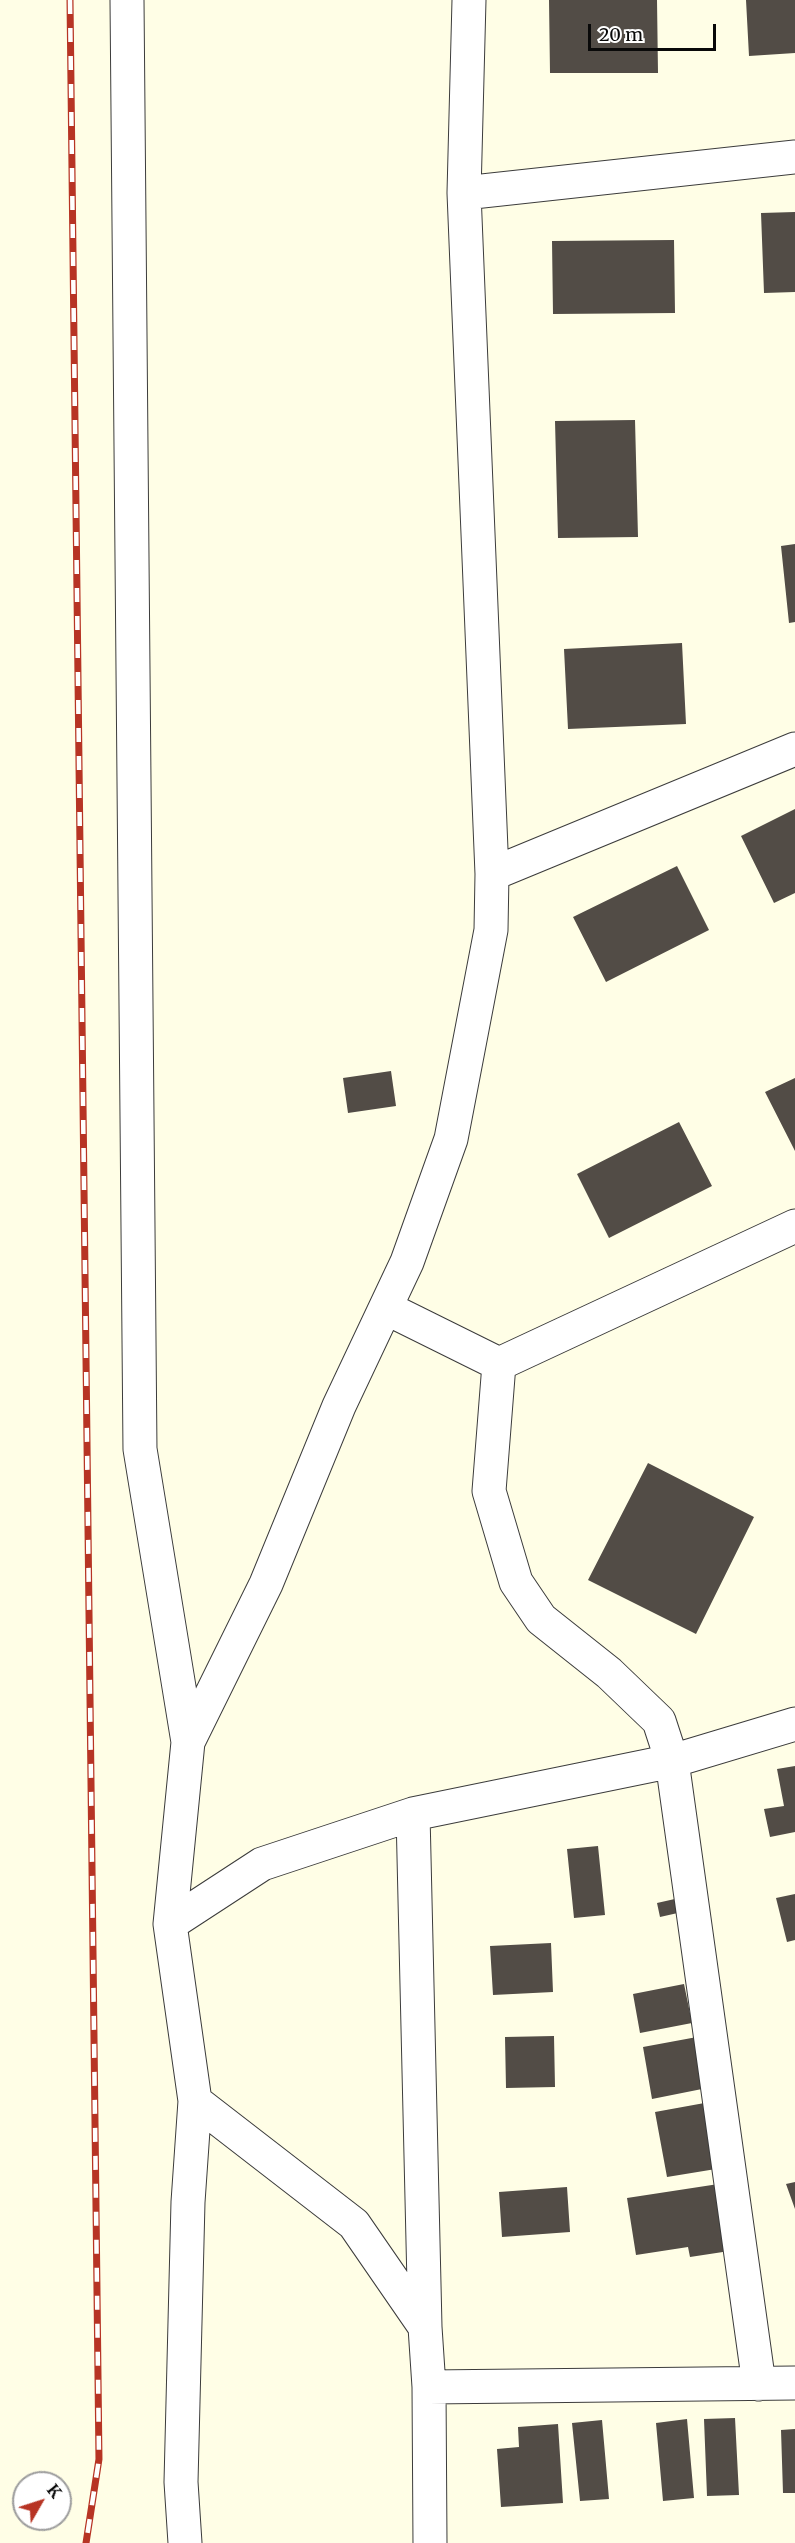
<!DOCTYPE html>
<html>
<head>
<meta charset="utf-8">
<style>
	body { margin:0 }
	#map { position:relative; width:795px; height:2543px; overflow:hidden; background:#fffee6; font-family:Merriweather,serif }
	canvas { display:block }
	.north { position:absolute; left:12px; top:2471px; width:60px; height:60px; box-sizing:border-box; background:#fff; border:2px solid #9d9d9d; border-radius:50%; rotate:51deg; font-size:16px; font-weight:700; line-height:24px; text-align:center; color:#090909 }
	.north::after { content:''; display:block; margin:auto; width:21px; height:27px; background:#b73424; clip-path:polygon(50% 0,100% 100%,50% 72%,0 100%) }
	.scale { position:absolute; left:588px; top:24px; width:128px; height:27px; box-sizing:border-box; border:3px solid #090909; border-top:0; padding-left:8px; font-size:18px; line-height:21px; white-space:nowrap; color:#090909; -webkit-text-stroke:4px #fff; paint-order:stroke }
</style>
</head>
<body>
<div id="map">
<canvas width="795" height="2543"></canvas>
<div class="north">K</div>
<div class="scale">20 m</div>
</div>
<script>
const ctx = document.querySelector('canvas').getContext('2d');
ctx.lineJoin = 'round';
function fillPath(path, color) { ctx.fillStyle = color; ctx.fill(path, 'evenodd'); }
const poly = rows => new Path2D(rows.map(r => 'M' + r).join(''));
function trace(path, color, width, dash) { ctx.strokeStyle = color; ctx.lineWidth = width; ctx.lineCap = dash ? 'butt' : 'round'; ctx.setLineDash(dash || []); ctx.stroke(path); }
const building = poly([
	[549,0,657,0,658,73,550,73],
	[746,0,795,0,795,53,749,56],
	[795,212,795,292,764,293,761,213],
	[674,240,675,313,553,314,552,241],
	[635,420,638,537,558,538,555,421],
	[795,544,795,622,789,623,781,546],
	[682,643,686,724,568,729,564,649],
	[795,809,795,893,774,903,741,836],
	[677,866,709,930,606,982,573,917],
	[391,1071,396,1106,348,1113,343,1078],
	[795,1078,795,1151,765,1092],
	[679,1122,712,1186,609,1238,577,1174],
	[648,1463,754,1517,696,1634,588,1580],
	[795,1766,795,1832,770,1837,764,1809,784,1806,777,1769],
	[598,1846,605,1915,574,1918,567,1849],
	[795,1894,795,1940,787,1942,776,1898],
	[688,1896,691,1910,660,1917,657,1903],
	[551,1943,553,1992,493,1995,490,1946],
	[684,1984,692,2023,640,2033,633,1994],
	[554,2036,555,2087,506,2088,505,2037],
	[697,2037,707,2088,652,2099,643,2047],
	[710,2102,722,2168,667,2177,655,2112],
	[795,2182,795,2209,786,2184],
	[725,2183,736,2250,690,2257,688,2247,636,2255,627,2198],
	[567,2187,570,2232,502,2237,499,2192],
	[735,2418,739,2495,707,2496,704,2419],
	[687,2419,694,2498,663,2501,656,2423],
	[602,2420,609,2499,580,2501,572,2423],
	[558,2424,563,2503,501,2507,497,2449,519,2447,518,2427],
	[795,2429,795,2493,783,2493,781,2430]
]);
const minor = poly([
	[127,0,140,1449,188,1742],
	[464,193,795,157],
	[492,874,795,749],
	[386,1308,499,1364],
	[413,1814,425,2327,429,2387,430,2543],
	[170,1924,262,1864,413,1814,672,1761,795,1724],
	[195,2101,354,2224,425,2327],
	[759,2384,672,1761,659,1721,609,1673,541,1619,516,1582,489,1491,499,1364,795,1226],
	[429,2387,795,2383],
	[185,2543,181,2482,188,2202,195,2101,170,1924,188,1742,266,1584,339,1406,407,1262,451,1139,491,930,492,874,464,193,469,0]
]);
const rail = poly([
	[70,0,99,2459,86,2543]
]);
fillPath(building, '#524c46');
trace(minor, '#3c3c3c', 35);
trace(minor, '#fff', 33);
trace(rail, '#b73424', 7);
trace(rail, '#fff', 4.5, [14]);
</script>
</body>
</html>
